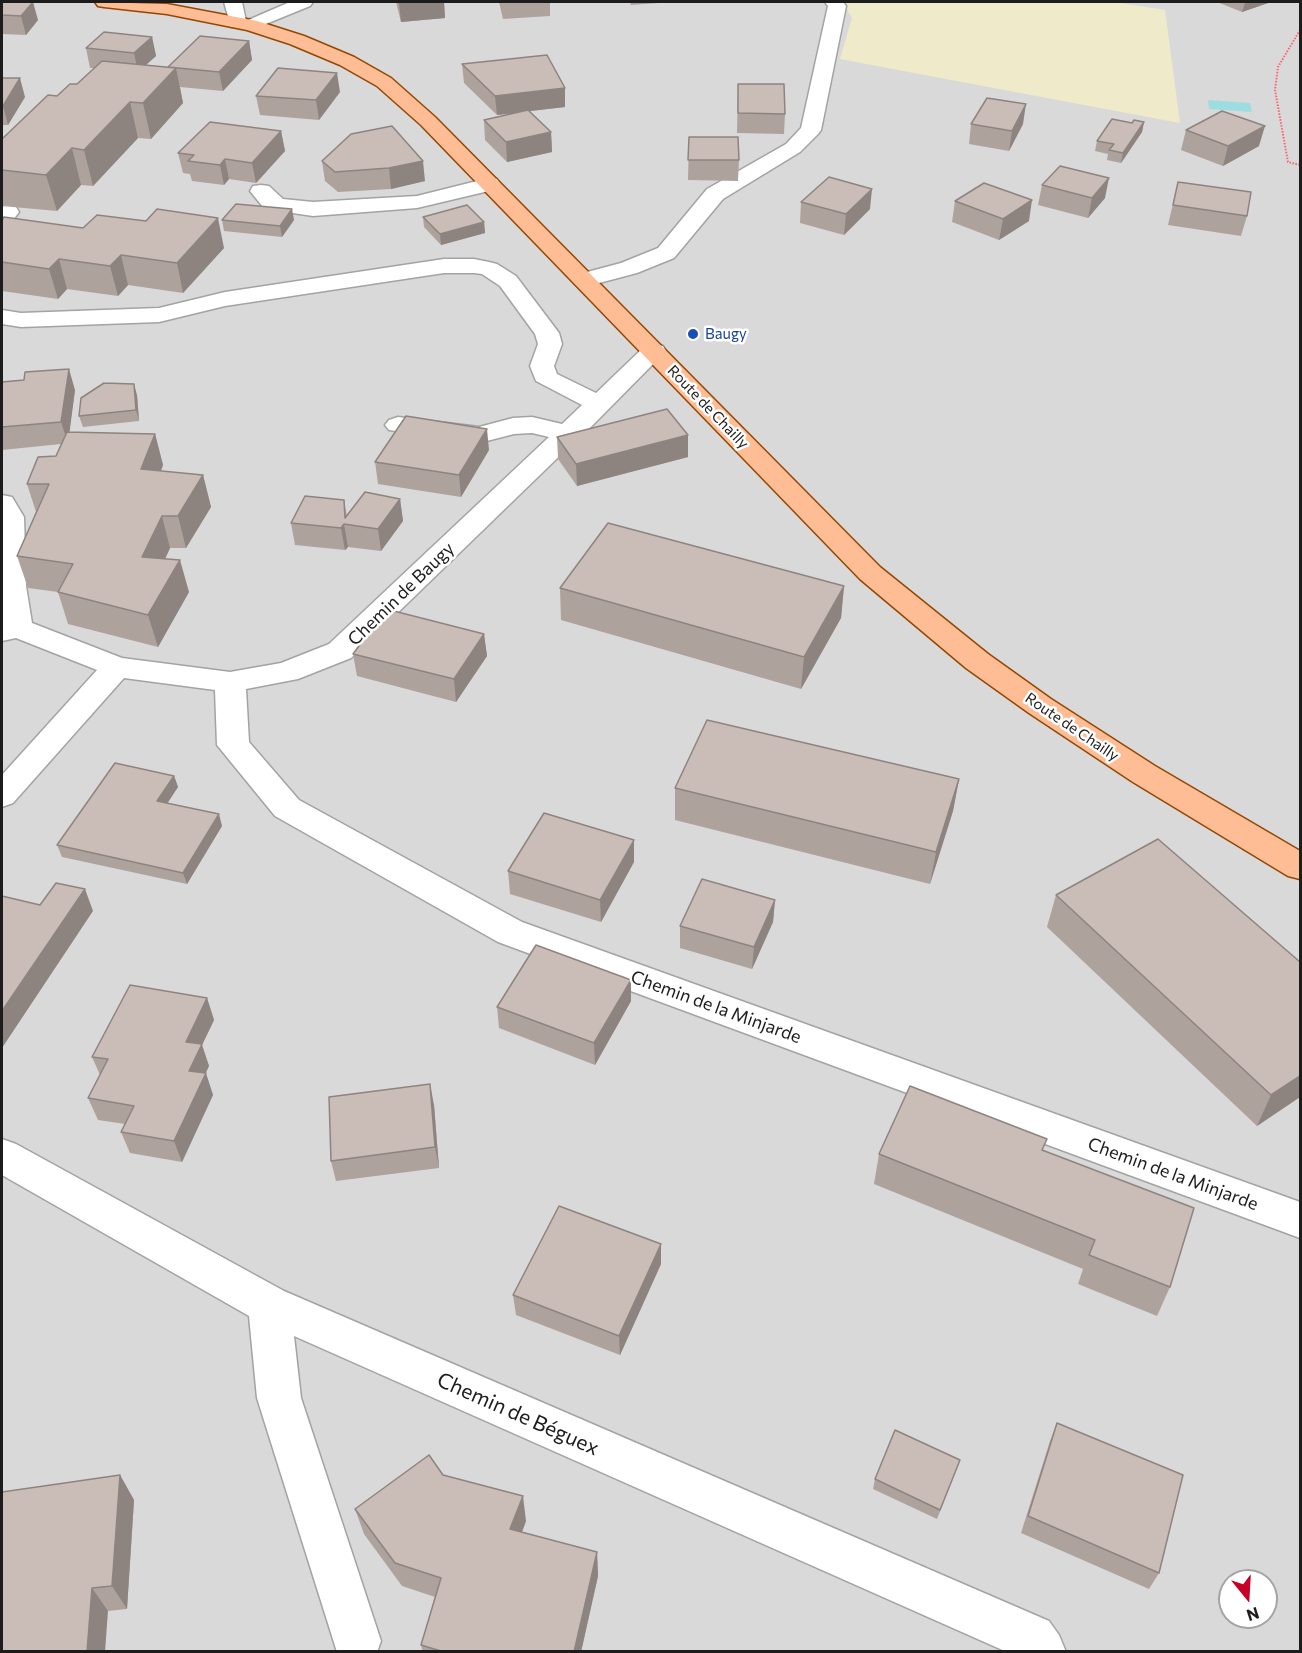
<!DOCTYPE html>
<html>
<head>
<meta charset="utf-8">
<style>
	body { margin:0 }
	#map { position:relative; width:1302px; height:1653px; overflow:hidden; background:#eee7e1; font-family:Commissioner,sans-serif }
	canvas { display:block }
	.frame { position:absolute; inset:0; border:3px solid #1c1c1c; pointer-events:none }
	.north { position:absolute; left:1218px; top:1569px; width:60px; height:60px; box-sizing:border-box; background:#fff; border:2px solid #a4a4a4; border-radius:50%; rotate:162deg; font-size:16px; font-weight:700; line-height:24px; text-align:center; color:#1c1c1c }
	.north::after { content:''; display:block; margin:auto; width:21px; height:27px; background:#c80026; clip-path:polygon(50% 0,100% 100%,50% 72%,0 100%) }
</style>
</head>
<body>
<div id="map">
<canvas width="1302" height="1653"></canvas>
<div class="frame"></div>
<div class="north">N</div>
</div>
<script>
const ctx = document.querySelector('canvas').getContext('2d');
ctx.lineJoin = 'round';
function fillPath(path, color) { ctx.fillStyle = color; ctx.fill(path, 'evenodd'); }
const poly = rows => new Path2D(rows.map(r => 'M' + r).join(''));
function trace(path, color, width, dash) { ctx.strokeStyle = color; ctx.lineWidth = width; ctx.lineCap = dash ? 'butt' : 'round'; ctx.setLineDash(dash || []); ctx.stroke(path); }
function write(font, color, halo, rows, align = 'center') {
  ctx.font = font + ' Commissioner,sans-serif'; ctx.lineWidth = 5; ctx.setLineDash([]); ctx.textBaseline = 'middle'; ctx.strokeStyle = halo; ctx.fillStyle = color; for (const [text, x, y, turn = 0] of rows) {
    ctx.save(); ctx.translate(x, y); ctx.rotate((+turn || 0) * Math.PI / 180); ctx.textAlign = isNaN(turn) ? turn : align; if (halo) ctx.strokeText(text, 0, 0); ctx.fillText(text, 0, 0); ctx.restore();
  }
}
const residential = poly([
	[2,2,1300,2,1300,1651,2,1652],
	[1230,1581,1266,1581,1266,1617,1230,1617]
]);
const farmland = poly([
	[843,2,1113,2,1165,10,1180,123,840,59,852,18]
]);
const water = poly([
	[1208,100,1250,103,1252,112,1209,109]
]);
const path = poly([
	[1300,30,1278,67,1275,90,1288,162,1300,165]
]);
const minor = poly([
	[224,2,242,2,246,21,290,2,313,2,310,6,251,30,243,27,231,27,224,2],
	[825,2,843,2,846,6,821,130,818,134,800,152,723,199,674,258,637,273,584,287,576,285,573,280,576,275,621,263,658,248,707,189,786,144,801,128,828,6,825,2],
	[489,178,497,179,500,184,497,189,417,208,313,216,279,211,263,207,250,191,253,186,261,185,269,186,283,199,313,202,417,196,489,178],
	[8,205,16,207,19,212,10,224,2,225,2,207,8,205],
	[444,259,474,259,489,262,497,264,516,276,559,333,562,344,554,366,557,374,596,393,645,346,654,344,663,346,666,351,579,439,576,440,351,658,298,679,246,689,249,742,299,800,522,922,1300,1202,1300,1238,498,942,275,816,217,745,215,690,124,678,13,803,2,807,2,775,97,670,16,638,2,641,2,495,12,497,24,517,26,586,32,623,122,658,230,672,281,663,329,644,549,437,532,433,514,434,479,443,389,430,385,425,389,420,398,417,479,427,513,418,532,417,562,424,582,405,536,381,530,366,538,344,535,334,500,286,482,274,474,273,444,273,225,306,159,322,21,327,2,324,2,310,21,313,159,308,225,292,444,259],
	[2,1139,16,1144,284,1291,1049,1621,1059,1635,1066,1652,1007,1652,294,1336,301,1398,381,1641,377,1652,337,1652,257,1398,249,1316,2,1175,2,1139]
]);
const major = poly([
	[95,2,167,4,257,21,304,36,354,57,391,78,435,117,880,567,988,654,1051,699,1155,766,1300,851,1300,879,1288,876,1133,782,1029,713,966,668,860,579,421,125,377,86,340,65,290,44,247,30,167,14,104,7,98,6,95,2]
]);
const wall = poly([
	[2,2,38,20,26,35,2,34],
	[396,2,444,2,445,18,401,22],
	[499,2,550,2,550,16,503,19],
	[630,2,673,2,631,5],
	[1217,2,1271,2,1242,12],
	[152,37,156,56,146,65,168,67,249,41,252,60,223,91,180,87,183,103,151,139,138,138,93,186,81,185,57,211,2,206,2,139,57,96,77,84,94,68,90,68,86,48],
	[462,64,565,107,529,111,551,132,552,152,507,162,485,140,484,120,518,113,497,115,464,83],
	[2,78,25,97,8,125,2,125],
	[738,84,785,114,784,134,737,133],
	[340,92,319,120,260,115,256,96],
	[1144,122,1142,132,1121,163,1107,160,1108,154,1095,151,1097,141,1132,123],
	[971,124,1023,124,1009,151,969,144],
	[1186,130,1259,146,1223,166,1181,150],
	[281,131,285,151,256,183,229,179,224,185,192,181,190,174,183,173,178,153],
	[351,134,425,181,391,189,338,192,325,181,322,161],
	[689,137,739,160,738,181,688,180],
	[1178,182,1247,216,1241,236,1168,225],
	[1042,185,1105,198,1088,218,1038,205],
	[955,201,1029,221,999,240,952,222],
	[801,202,870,209,844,235,800,223],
	[423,217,484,222,485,233,441,245,424,227],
	[2,220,224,248,183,293,128,285,118,296,67,289,58,299,2,291],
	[222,220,294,220,282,237,224,231],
	[2,382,75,390,69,432,155,434,163,465,161,471,203,475,211,507,186,548,170,548,165,559,189,592,158,647,68,624,58,592,28,588,17,556,36,512,27,484,56,456,61,444,2,450],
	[137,395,139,421,83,427,79,416],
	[557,437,688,457,577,486,558,459],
	[489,450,461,497,378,484,375,462],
	[400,499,403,521,381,551,348,547,345,550,295,545,291,523,344,500,347,516],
	[844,586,841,618,801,689,561,620,560,588],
	[484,634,487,656,456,702,357,676,353,654],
	[174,776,178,787,167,803,222,826,187,884,62,857,57,845],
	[959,779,953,811,930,884,675,820,675,788],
	[634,862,601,922,510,894,508,871],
	[1056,895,1300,1097,1257,1126,1047,927],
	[775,900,773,922,752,969,680,948,680,926],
	[207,998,214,1020,202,1045,209,1066,205,1073,213,1095,182,1162,130,1153,121,1132,125,1124,98,1120,88,1098,100,1075,92,1057],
	[631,1001,595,1065,499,1028,497,1007],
	[434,1105,439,1168,336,1181,331,1161],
	[1044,1150,1170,1287,1157,1316,1078,1284,1083,1269,874,1184,879,1154],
	[661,1264,620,1355,516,1315,513,1295],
	[1057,1423,1159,1573,1149,1589,1021,1533,1050,1441],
	[960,1460,937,1519,873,1489,875,1479],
	[120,1475,134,1500,127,1609,108,1611,2,1652],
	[443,1475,526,1521,522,1532,597,1552,598,1576,581,1652,423,1652,421,1645,435,1597,402,1586,364,1534,355,1509]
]);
const shadedWall = poly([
	[33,2,38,20,26,35,21,16],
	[422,2,444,2,445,18,401,22,399,3],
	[1248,2,1271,2,1242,12,1245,3],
	[152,37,156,56,138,72,134,53],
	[249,41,252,60,223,91,219,72],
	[176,68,183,103,151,139,143,103],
	[337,73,340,92,319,120,316,100],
	[20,78,25,97,8,125,3,106],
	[565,88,565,107,497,115,495,96],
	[130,102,138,138,93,186,84,150],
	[1026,104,1023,124,1009,151,1012,131],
	[1144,122,1142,132,1121,163,1123,153],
	[1265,126,1259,146,1223,166,1228,146],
	[281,131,285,151,256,183,252,163],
	[551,132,552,152,507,162,506,142],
	[72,148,81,185,57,211,46,175],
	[225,159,229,179,224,185,220,165],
	[423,161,425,181,391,189,389,168],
	[1109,178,1105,198,1088,218,1092,198],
	[872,189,870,209,844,235,846,214],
	[1032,200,1029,221,999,240,1003,219],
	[292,209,294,220,282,237,280,226],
	[218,218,224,248,183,293,177,263],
	[484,222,485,233,441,245,440,234],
	[121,255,128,285,118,296,110,266],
	[59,259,67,289,58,299,49,269],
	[69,369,75,390,68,444,61,422],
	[134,384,137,395,139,421,136,410],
	[487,429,489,450,461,497,459,475],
	[155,434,163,465,150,501,141,469],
	[688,435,688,457,577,486,576,464],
	[203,475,211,507,186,548,178,516],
	[400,499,403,521,381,551,378,529],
	[162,516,170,548,151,589,142,557],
	[344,524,348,547,345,550,341,528],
	[180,560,189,592,158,647,148,615],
	[844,586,841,618,801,689,804,657],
	[484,634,487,656,456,702,454,679],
	[174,776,178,787,161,813,157,801],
	[959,779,953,811,930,884,936,852],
	[219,814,222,826,187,884,183,873],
	[634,840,634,862,601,922,600,900],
	[85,889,93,911,2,1048,2,1011],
	[775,900,773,922,752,969,754,947],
	[631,980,631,1001,595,1065,594,1043],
	[207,998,214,1020,202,1045,209,1066,197,1092,189,1071,186,1042],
	[206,1073,213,1095,182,1162,174,1141],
	[1300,1076,1300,1097,1257,1126,1271,1095],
	[430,1084,434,1105,439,1168,435,1147],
	[661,1244,661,1264,620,1355,619,1336],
	[120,1475,134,1500,127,1609,112,1586],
	[523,1496,526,1521,514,1553,510,1529],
	[597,1552,598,1576,581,1652,574,1652],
	[92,1588,108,1611,105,1652,87,1652]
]);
const building = poly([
	[2,2,33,2,21,16,2,15,2,2],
	[399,2,422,2,399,3,399,2],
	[104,32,152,37,134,53,86,48,104,32],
	[200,36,249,41,219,72,168,67,200,36],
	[547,55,565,88,495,96,462,64,547,55],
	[102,61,176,68,143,103,130,102,84,150,72,148,46,175,2,170,2,139,48,95,57,96,70,84,77,84,102,61],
	[278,68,337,73,316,100,256,96,278,68],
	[2,78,20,78,3,106,2,106,2,78],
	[738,84,784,84,785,114,738,113,738,84],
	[987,98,1026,104,1012,131,971,124,987,98],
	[528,110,551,132,506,142,484,120,528,110],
	[1222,111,1265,126,1228,146,1186,130,1222,111],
	[1112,119,1132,123,1134,120,1144,122,1123,153,1109,150,1114,144,1097,141,1112,119],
	[210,122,281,131,252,163,225,159,220,165,188,161,194,155,178,153,210,122],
	[392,126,423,161,389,168,335,172,322,161,351,134,392,126],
	[689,137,738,137,739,160,688,160,689,137],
	[1060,166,1109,178,1092,198,1042,185,1060,166],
	[829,177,872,189,846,214,801,202,829,177],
	[1178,182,1251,192,1247,216,1173,205,1178,182],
	[984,183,1032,200,1003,219,955,201,984,183],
	[236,204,292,209,280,226,222,220,236,204],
	[467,205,484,222,440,234,423,217,467,205],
	[157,209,218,218,177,263,121,255,110,266,59,259,49,269,2,262,2,220,4,217,83,228,97,215,146,221,157,209],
	[69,369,61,422,2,427,2,382,24,380,25,372,69,369],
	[104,383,134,384,136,410,79,416,81,398,104,383],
	[667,409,688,435,576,464,557,437,667,409],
	[406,416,487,429,459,475,375,462,406,416],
	[67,432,155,434,141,469,203,475,178,516,162,516,142,557,180,560,148,615,58,592,73,564,17,556,49,484,27,484,38,457,56,456,67,432],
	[365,492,400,499,378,529,344,524,341,528,291,523,305,496,344,500,345,518,365,492],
	[608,523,844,586,804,657,560,588,608,523],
	[386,609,484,634,454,679,353,654,386,609],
	[707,720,959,779,936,852,675,788,707,720],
	[115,763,174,776,157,801,219,814,183,873,57,845,115,763],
	[544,813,634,840,600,900,508,871,544,813],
	[1158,839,1300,962,1300,1076,1271,1095,1056,895,1158,839],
	[702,879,775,900,754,947,680,926,702,879],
	[56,883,85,889,2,1011,2,896,40,905,56,883],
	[536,945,631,980,594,1043,497,1007,536,945],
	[130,985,207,998,186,1042,202,1044,189,1071,206,1073,174,1141,121,1132,134,1106,88,1098,108,1059,92,1057,130,985],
	[430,1084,435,1147,331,1161,329,1097,430,1084],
	[910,1086,1047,1139,1042,1150,1194,1208,1170,1287,1089,1255,1095,1240,879,1154,910,1086],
	[559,1206,661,1244,619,1336,513,1295,559,1206],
	[1057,1423,1183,1475,1159,1573,1028,1516,1057,1423],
	[895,1430,960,1460,940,1510,875,1479,895,1430],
	[429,1455,443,1475,523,1496,510,1529,597,1552,574,1652,444,1652,421,1645,441,1578,395,1563,355,1509,429,1455],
	[120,1475,112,1586,92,1588,87,1652,2,1652,2,1492,120,1475]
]);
const markers = [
	[693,334,6,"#1a4fb4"]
];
const farTransitnames = [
	["Baugy",705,334]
];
const farStreetnames = [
	["Route de Chailly",708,407,46],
	["Route de Chailly",1072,727,34]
];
const streetNames = [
	["Chemin de Baugy",401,594,-44],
	["Chemin de la Minjarde",716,1007,20],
	["Chemin de la Minjarde",1173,1174,20]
];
const nearStreetnames = [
	["Chemin de Béguex",518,1414,24]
];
fillPath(residential, '#dad9d9');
fillPath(farmland, '#efebca');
fillPath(water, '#9ddde0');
trace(minor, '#a3a3a3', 3);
trace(major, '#944700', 3);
trace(path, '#ff616e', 2, [1.5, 1.5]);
fillPath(minor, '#fff');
fillPath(major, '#ffbd95');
fillPath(wall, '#aea29d');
fillPath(shadedWall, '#8d8480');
fillPath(building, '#cabcb7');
trace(building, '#8d8480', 1.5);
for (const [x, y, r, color] of markers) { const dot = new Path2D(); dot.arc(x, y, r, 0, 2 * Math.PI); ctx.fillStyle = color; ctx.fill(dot); trace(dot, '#fff', 2); }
write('15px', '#164399', '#fff', farTransitnames, 'left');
write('15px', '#1c1c1c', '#fff', farStreetnames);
write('18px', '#1c1c1c', '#fff', streetNames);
write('21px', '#1c1c1c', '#fff', nearStreetnames);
</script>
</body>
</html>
